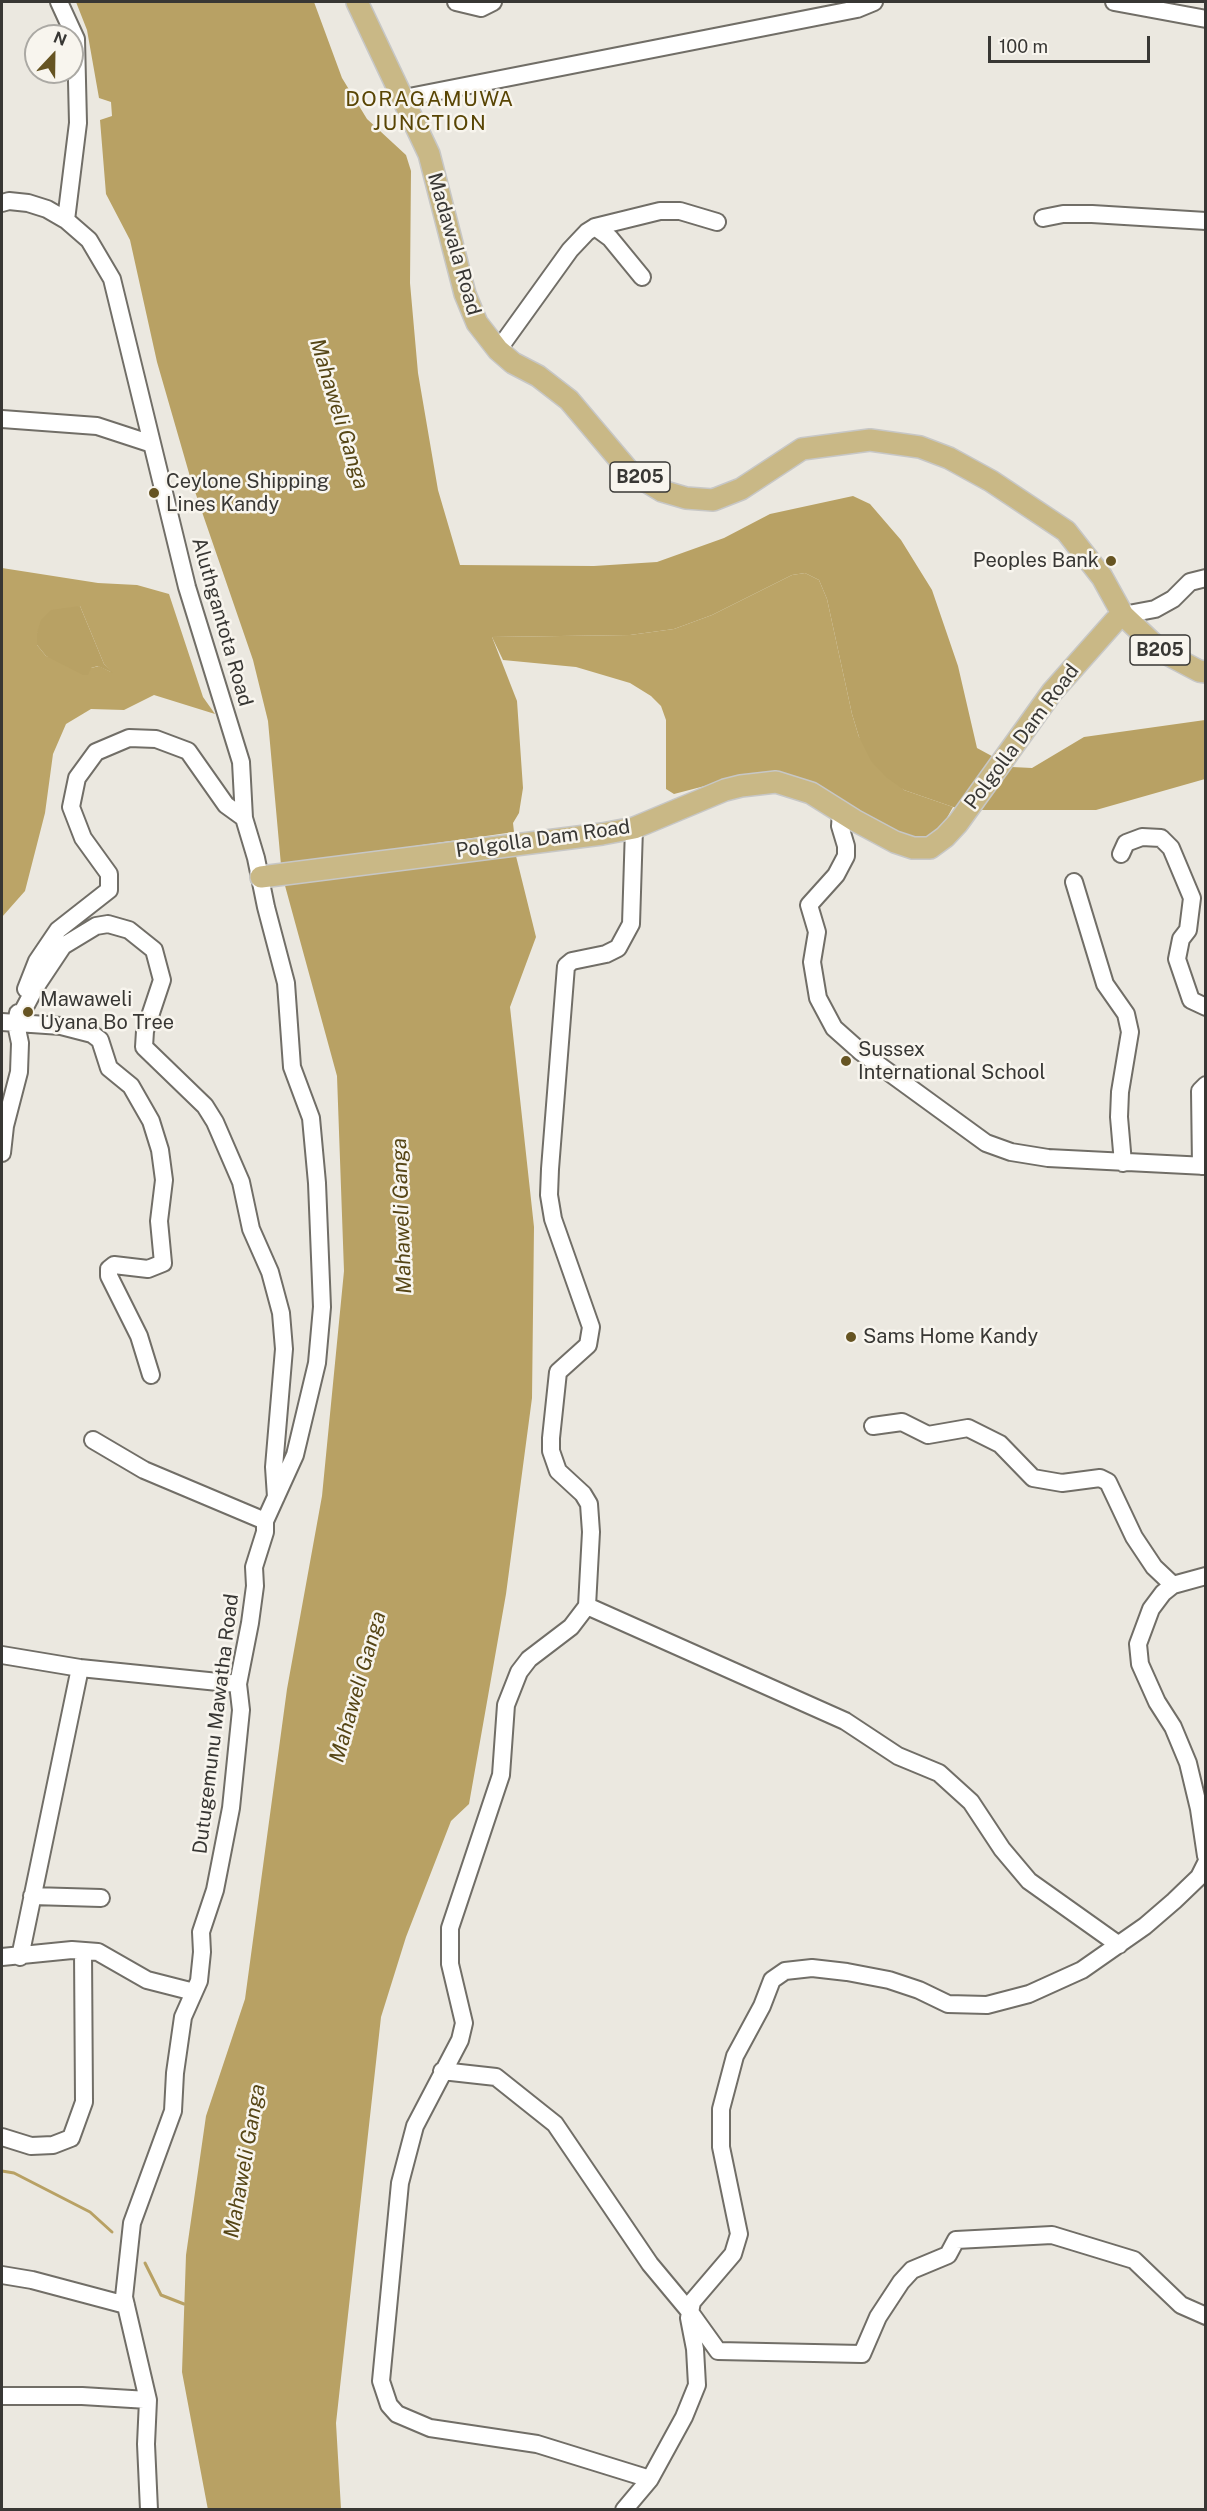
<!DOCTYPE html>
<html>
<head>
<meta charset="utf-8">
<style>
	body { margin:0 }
	#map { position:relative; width:1207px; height:2511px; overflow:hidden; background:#ebe8e0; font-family:"Public Sans",sans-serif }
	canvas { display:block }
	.frame { position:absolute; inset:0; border:3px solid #383734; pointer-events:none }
	.north { position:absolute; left:24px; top:24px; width:60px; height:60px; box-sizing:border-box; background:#f8f5ee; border:2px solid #aba9a4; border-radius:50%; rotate:22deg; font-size:16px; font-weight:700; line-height:24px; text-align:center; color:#383734 }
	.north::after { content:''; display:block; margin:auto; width:21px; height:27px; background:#665422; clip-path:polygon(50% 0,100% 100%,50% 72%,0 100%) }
	.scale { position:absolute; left:988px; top:36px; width:162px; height:27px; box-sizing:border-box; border:3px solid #383734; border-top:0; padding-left:8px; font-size:18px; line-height:21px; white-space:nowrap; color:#383734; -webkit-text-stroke:4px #f8f5ee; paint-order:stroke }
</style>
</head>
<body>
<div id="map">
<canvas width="1207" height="2511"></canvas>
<div class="frame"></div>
<div class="north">N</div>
<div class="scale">100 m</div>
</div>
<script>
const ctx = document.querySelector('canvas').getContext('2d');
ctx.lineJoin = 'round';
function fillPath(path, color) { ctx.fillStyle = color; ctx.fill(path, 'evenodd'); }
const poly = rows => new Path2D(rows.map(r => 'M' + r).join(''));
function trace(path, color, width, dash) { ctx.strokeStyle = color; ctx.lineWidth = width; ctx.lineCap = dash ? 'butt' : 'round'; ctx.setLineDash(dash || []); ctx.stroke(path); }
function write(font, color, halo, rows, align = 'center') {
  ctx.font = font + ' "Public Sans",sans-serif'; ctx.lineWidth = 5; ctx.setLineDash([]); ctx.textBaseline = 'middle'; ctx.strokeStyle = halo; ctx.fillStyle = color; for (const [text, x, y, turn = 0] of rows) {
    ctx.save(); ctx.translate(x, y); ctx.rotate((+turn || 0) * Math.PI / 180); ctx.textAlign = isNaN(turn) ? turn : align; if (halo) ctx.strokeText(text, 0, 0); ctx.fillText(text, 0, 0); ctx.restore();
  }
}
const forest = poly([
	[2,568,98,583,137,585,169,594,203,697,215,714,154,695,124,710,91,709,66,724,53,754,45,813,25,891,2,917],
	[80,606,104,664,111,672,99,666,91,668,46,656,37,645,37,633],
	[805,573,819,580,827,599,852,714,859,737,904,790,953,807,939,832,930,838,918,841,777,775,747,775,674,794,666,789,666,720,661,706,651,696,630,683,576,667,503,660,492,637,630,635,674,629,712,615,792,575]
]);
const water = poly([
	[76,2,314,2,342,78,367,119,406,155,411,171,410,283,418,373,438,490,460,565,594,566,657,562,724,538,770,514,853,496,870,504,901,540,932,590,958,666,977,748,1012,767,1032,768,1084,737,1205,720,1205,779,1096,810,973,810,953,807,904,790,886,777,871,761,859,737,852,714,827,599,819,580,805,573,792,575,712,615,674,629,630,635,492,637,517,701,523,788,519,813,513,823,514,832,281,865,268,721,253,660,191,480,157,362,130,240,106,194,100,120,112,116,111,102,99,98,87,30],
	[80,606,104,664,113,673,98,666,91,668,88,675,83,675,46,656,37,645,37,633,41,620,51,610],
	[515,852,536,937,510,1007,534,1227,532,1398,506,1594,469,1804,451,1821,406,1937,381,2017,336,2423,341,2509,208,2510,182,2372,186,2255,206,2116,245,1999,287,1689,322,1496,344,1271,337,1076,284,882]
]);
const stream = poly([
	[2,2171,14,2173,90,2212,112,2232],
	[145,2263,161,2295,184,2304]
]);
const minor = poly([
	[59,2,76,39,78,123,66,220],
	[456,2,481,8,493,2],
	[1114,2,1206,19],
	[404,98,857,9,874,2],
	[2,203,9,201,28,203,47,209,66,220,89,240,112,279,187,587,241,762,244,818,256,858,266,907,286,983,292,1067,311,1118,317,1183,322,1307,317,1363,295,1455,265,1521,265,1532,254,1567,255,1586,250,1623,238,1684,241,1710,231,1808,215,1890,201,1932,202,1952,199,1981,183,2017,175,2073,173,2111,132,2223,124,2297,148,2400,146,2444,149,2510],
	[1043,218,1063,214,1092,214,1206,221],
	[595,227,610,238,642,277],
	[498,350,570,250,587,232,595,227,660,211,680,211,717,222],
	[2,419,97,426,152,444],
	[1123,615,1155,609,1173,599,1190,582,1206,578],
	[841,812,840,826,846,846,846,856,836,875,809,905,817,932,812,962,818,998,834,1028,861,1052,986,1143,1011,1152,1048,1158,1206,1166],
	[634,828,631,924,618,948,606,954,572,961,566,966,550,1169,549,1195,553,1219,591,1327,588,1345,558,1372,551,1438,551,1451,558,1471,583,1494,589,1504,591,1532,587,1606,571,1627,529,1659,519,1672,506,1705,501,1775,450,1928,450,1964,464,2023,460,2040,415,2126,400,2183,381,2381,389,2405,397,2414,430,2428,537,2444,650,2479],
	[1121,854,1126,843,1142,837,1161,838,1171,848,1192,898,1188,930,1181,939,1177,959,1191,1000,1206,1007],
	[1074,882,1105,984,1126,1014,1130,1032,1120,1092,1119,1117,1123,1163],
	[26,989,37,961,58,930,109,890,109,874,83,838,71,807,77,778,96,752,129,738,156,739,188,751,226,805,244,818],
	[2,1022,61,1026,92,1034,100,1040,109,1068,131,1086,151,1121,160,1150,164,1180,159,1221,163,1263,148,1269,114,1265,109,1269,109,1276,139,1336,151,1375],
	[16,1024,35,988,63,946,96,926,108,924,129,930,154,950,162,980,145,1031,144,1047,205,1106,215,1122,241,1182,251,1229,270,1272,281,1313,284,1349,274,1467,276,1497],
	[2,1153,5,1126,19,1072,20,1043,16,1024,18,1013],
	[1201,1166,1200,1091,1206,1085],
	[873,1426,902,1422,928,1435,968,1428,1000,1444,1033,1478,1062,1483,1100,1478,1108,1482,1134,1537,1154,1567,1173,1585],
	[93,1440,144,1470,265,1521],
	[1206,1576,1173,1585,1163,1593,1151,1609,1138,1644,1140,1664,1157,1702,1173,1727,1188,1763,1199,1809,1206,1856],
	[587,1606,845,1721,898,1756,939,1773,971,1802,1002,1849,1029,1881,1119,1945],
	[2,1655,80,1668,238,1684],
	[32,1896,101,1898],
	[2,1957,72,1950,98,1952,147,1980,194,1992],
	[20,1957,80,1668],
	[442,2071,496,2077,555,2124,650,2264,690,2312,718,2351,862,2354,878,2317,901,2282,912,2270,948,2255,956,2240,1052,2235,1134,2260,1181,2305,1206,2316],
	[2,2137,31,2146,53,2145,71,2138,84,2102,83,1951],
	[2,2275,32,2280,126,2305],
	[2,2396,82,2396,148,2400],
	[624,2510,650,2479,684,2417,697,2385,695,2349,689,2318,692,2302,733,2254,739,2234,721,2147,721,2109,735,2056,762,2006,772,1980,785,1971,812,1968,847,1972,889,1980,919,1990,948,2004,987,2005,1029,1994,1082,1970,1145,1926,1174,1901,1199,1877,1206,1863]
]);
const major = poly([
	[357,2,429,154,465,294,477,323,498,350,513,363,538,376,569,400,629,471,662,491,686,498,713,500,741,489,802,449,870,440,920,447,949,458,991,481,1066,531,1102,577,1123,615,1161,651,1199,671,1206,672],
	[261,877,602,834,634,828,725,790,741,786,776,782,811,793,854,820,895,842,913,848,930,848,945,837,958,823,1052,692,1115,621,1123,615]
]);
const markers = [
	[154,493,6,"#665422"],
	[1111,561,6,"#665422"],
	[28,1012,6,"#665422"],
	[846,1061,6,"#665422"],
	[851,1337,6,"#665422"]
];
const shields = [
	[640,477,60],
	[1160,650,60]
];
const shieldNames = [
	["B205",640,477],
	["B205",1160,650]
];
const streetNames = [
	["Madawala Road",454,244,74],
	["Aluthgantota Road",222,622,74],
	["Polgolla Dam Road",1022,737,-53],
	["Polgolla Dam Road",543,839,-8],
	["Dutugemunu Mawatha Road",216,1724,-83]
];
const poiNames = [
	["Ceylone Shipping",166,482],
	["Lines Kandy",166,505],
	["Peoples Bank",1099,561,"right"],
	["Mawaweli",40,1000],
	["Uyana Bo Tree",40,1023],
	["Sussex",858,1050],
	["International School",858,1073],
	["Sams Home Kandy",863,1337]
];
const neighbourhoodNames = [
	["DORAGAMUWA",430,100],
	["JUNCTION",430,124]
];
const waterNames = [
	["Mahaweli Ganga",339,414,73],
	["Mahaweli Ganga",402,1216,-92],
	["Mahaweli Ganga",358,1687,-74],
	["Mahaweli Ganga",245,2161,-80]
];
fillPath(forest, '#bba467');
fillPath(water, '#b8a164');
trace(stream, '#b8a164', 3);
trace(minor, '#716e67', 20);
trace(major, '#c7c7c6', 24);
trace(minor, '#fff', 16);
trace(major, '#c9b886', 21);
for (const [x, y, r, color] of markers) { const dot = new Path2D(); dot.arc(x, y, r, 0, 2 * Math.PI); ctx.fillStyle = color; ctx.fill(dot); trace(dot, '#f8f5ee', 2); }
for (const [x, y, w] of shields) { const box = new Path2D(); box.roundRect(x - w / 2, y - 15, w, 30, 4.5); ctx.fillStyle = '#f8f5ee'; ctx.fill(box); trace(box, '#383734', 1.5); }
write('bold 18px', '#383734', null, shieldNames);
write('20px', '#383734', '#f8f5ee', streetNames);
write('20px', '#383734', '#f8f5ee', poiNames, 'left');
ctx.letterSpacing = '1.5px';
write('21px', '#594504', '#f8f5ee', neighbourhoodNames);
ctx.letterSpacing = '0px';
write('italic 21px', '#554515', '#f8f5ee', waterNames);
</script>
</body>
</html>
